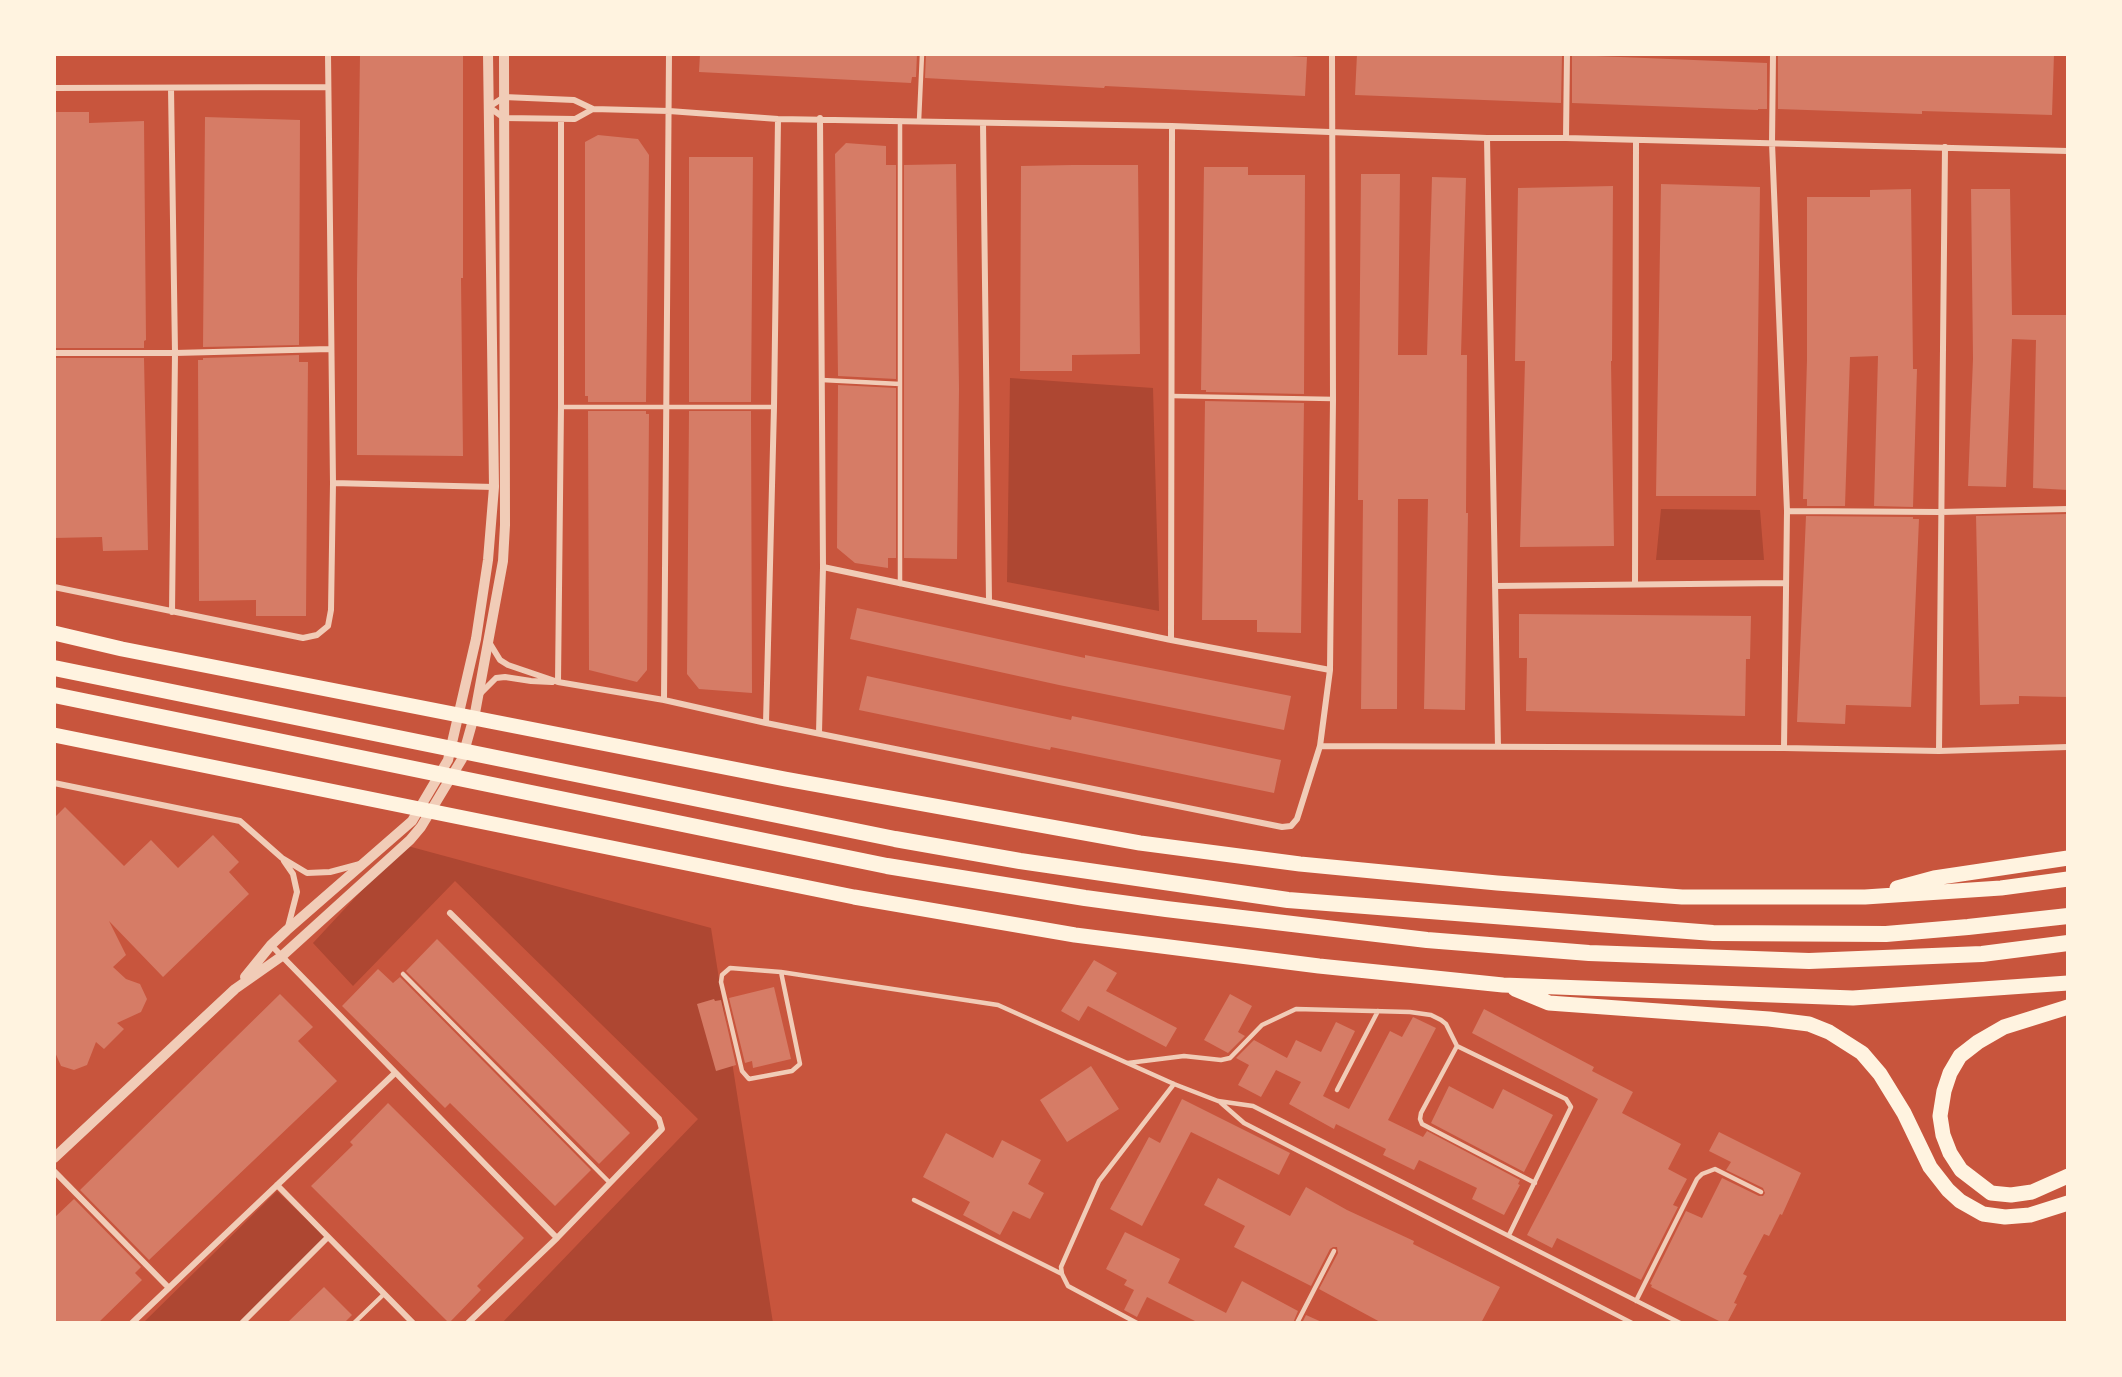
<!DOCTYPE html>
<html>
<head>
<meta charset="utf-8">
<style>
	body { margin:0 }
	#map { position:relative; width:2122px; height:1377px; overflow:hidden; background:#c8553d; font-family:Poppins,sans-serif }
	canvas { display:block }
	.frame { position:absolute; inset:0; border:56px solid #fff3e0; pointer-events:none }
</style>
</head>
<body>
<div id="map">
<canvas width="2122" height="1377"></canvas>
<div class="frame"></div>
</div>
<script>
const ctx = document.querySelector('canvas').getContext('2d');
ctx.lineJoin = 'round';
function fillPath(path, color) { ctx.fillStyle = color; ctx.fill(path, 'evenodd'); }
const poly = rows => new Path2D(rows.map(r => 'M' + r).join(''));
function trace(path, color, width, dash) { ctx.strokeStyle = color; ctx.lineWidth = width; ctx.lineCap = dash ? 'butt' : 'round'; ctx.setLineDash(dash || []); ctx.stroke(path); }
const green = poly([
	[1010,378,1153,388,1159,611,1007,582],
	[1661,509,1760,510,1764,560,1656,560],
	[404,845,711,928,773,1323,502,1323,698,1119,455,881,353,986,313,943],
	[277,1191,326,1238,239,1323,143,1323]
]);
const building = poly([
	[360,54,463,54,463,278,461,278,463,456,357,455,357,278],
	[700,54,917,54,916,77,912,77,911,83,699,72],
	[926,54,1259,54,1307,57,1305,96,1105,86,1104,88,925,78],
	[1357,54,1562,55,1561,103,1355,95],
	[1767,54,1767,109,1758,109,1758,110,1572,103,1572,55,1767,63],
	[1778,54,2054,54,2052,115,1922,111,1922,114,1778,109],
	[54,112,89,112,89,123,144,121,146,340,144,341,144,348,54,348],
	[205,117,300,120,299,345,203,347],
	[598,135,638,139,649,155,646,402,588,402,588,396,585,396,585,142],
	[846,143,886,146,886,165,896,165,896,379,838,376,835,154],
	[689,157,753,157,751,402,689,402],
	[956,164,959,389,957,559,904,558,904,165],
	[1073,165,1138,165,1140,354,1072,355,1072,371,1020,371,1021,166],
	[1204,167,1248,167,1248,175,1305,175,1304,394,1206,392,1206,390,1201,390],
	[1361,174,1400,174,1398,355,1427,355,1432,177,1466,178,1461,355,1467,355,1466,513,1468,513,1465,710,1424,709,1428,499,1398,499,1397,709,1361,709,1363,500,1358,500],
	[1661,184,1760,187,1756,496,1656,496],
	[1613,186,1612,361,1611,361,1614,546,1520,547,1525,361,1515,361,1518,188],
	[1911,189,1913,369,1917,369,1913,507,1874,506,1878,356,1850,357,1845,506,1807,506,1807,499,1803,499,1807,360,1807,197,1870,197,1870,190],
	[1971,189,2010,189,2012,315,2068,315,2068,490,2033,488,2036,340,2012,339,2006,487,1968,486,1973,359],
	[299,355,299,362,308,362,306,616,256,616,256,600,199,601,198,360,203,360,203,358],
	[54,358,144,358,148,550,103,551,102,537,54,538],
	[838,385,896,388,896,558,888,558,888,568,855,563,837,548],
	[1205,401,1304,403,1301,633,1257,632,1257,620,1202,620],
	[588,411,646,411,646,414,649,414,647,670,637,682,589,670],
	[689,411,751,411,752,693,699,689,687,674],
	[2068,514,2068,697,2019,696,2019,704,1980,705,1976,516],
	[1806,516,1913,517,1913,519,1919,519,1911,707,1846,705,1845,724,1797,722],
	[857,608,1085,658,1085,655,1291,696,1284,730,1059,685,850,639],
	[1519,614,1751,616,1750,659,1746,659,1745,716,1526,711,1527,658,1519,658],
	[867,676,1071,720,1072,716,1281,760,1274,793,1051,747,1050,750,859,710],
	[65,807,124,866,151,840,178,868,213,835,239,862,229,872,249,894,163,977,109,921,126,955,113,967,126,979,140,984,147,999,141,1012,117,1023,124,1029,104,1049,96,1042,87,1065,74,1070,61,1066,54,1050,54,818],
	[437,939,630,1133,599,1164,406,971],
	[1094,960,1117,973,1106,991,1177,1028,1166,1047,1088,1006,1079,1021,1061,1011],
	[378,969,393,983,400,977,591,1170,555,1206,450,1103,445,1108,342,1006],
	[774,987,791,1059,753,1068,752,1061,745,1063,729,998],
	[280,994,313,1027,298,1041,337,1081,149,1260,80,1190],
	[1230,994,1252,1006,1238,1032,1245,1036,1228,1053,1204,1040],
	[714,999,715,1001,721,1000,736,1065,716,1071,697,1004],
	[1484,1009,1594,1067,1592,1071,1633,1092,1622,1113,1681,1144,1668,1169,1687,1179,1673,1205,1678,1207,1641,1280,1557,1238,1552,1248,1527,1235,1598,1099,1472,1033],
	[1413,1017,1436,1028,1388,1120,1423,1137,1427,1131,1520,1180,1518,1184,1520,1185,1504,1215,1472,1199,1477,1188,1419,1160,1414,1170,1383,1155,1386,1149,1336,1124,1334,1129,1289,1104,1301,1082,1276,1070,1261,1097,1238,1085,1249,1065,1236,1058,1254,1040,1287,1058,1296,1040,1321,1052,1336,1022,1355,1031,1323,1096,1349,1109,1390,1031,1402,1037],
	[1091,1066,1119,1109,1067,1142,1040,1100],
	[1449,1086,1493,1109,1503,1089,1553,1115,1524,1172,1431,1123],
	[1182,1099,1290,1153,1279,1175,1191,1132,1142,1226,1110,1209,1149,1137,1160,1143],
	[388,1103,524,1238,477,1286,481,1290,449,1323,311,1186,353,1145,350,1142],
	[1719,1132,1801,1173,1782,1215,1780,1214,1769,1236,1764,1234,1743,1274,1747,1276,1734,1303,1737,1304,1727,1323,1723,1323,1651,1287,1652,1285,1650,1284,1686,1211,1702,1218,1722,1178,1759,1196,1763,1196,1765,1193,1763,1188,1726,1170,1731,1162,1709,1151],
	[946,1133,993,1158,1002,1140,1041,1160,1028,1184,1044,1193,1030,1219,1013,1211,1000,1235,963,1215,970,1202,923,1177],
	[1218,1178,1290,1216,1306,1187,1347,1210,1414,1241,1413,1244,1500,1287,1481,1323,1382,1323,1319,1289,1338,1253,1337,1247,1333,1247,1330,1249,1311,1286,1234,1247,1245,1226,1204,1205],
	[74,1199,141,1267,135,1273,142,1280,98,1323,54,1323,54,1218],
	[1125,1232,1180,1259,1168,1283,1226,1313,1242,1281,1298,1311,1293,1323,1199,1323,1147,1297,1137,1317,1124,1310,1134,1290,1124,1285,1127,1280,1106,1269],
	[324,1287,352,1315,344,1323,287,1323],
	[1306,1315,1324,1323,1302,1323]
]);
const service = poly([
	[919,121,922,54],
	[822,380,900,384],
	[1172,396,1333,399],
	[561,407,774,407],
	[900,584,900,121],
	[781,972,800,1064,792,1071,749,1079,742,1071,721,982,722,975,730,968,781,972,998,1005,1174,1084,1218,1101,1253,1106,1680,1323],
	[403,974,610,1183],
	[1457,1046,1421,1113,1420,1119,1422,1124,1535,1183],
	[1128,1063,1184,1056,1221,1060,1230,1058,1262,1025,1296,1009,1410,1012,1431,1015,1441,1020,1446,1024,1457,1046,1566,1099,1571,1107,1509,1235],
	[1337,1090,1378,1011],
	[1220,1102,1244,1123,1632,1323],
	[914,1200,1062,1274],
	[1636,1301,1697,1179,1702,1174,1715,1169,1761,1192],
	[354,1323,384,1294],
	[1137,1323,1068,1286,1062,1274,1061,1267,1099,1181,1174,1084],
	[1297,1323,1334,1251]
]);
const minor = poly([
	[1773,54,1772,143,1787,511,1784,748],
	[54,88,327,87],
	[171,88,175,353,172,612],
	[593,109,574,100,504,97,489,107,504,118,575,119,593,109,669,111,778,119,1172,126,1487,138,1566,138,2068,151],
	[983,123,989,601],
	[1487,138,1498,747],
	[1566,138,1567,54],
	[54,353,175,353,330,349],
	[333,483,494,487],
	[1787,511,1941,512,2068,509],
	[823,567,1171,640,1330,670],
	[1635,584,1636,141],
	[1495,586,1786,583],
	[54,587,303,638,317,635,328,626,331,610,333,483,328,54],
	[1171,640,1172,126],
	[489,642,500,660,508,665,558,682,664,700,766,723,1282,827,1291,826,1297,819,1320,746,1784,748,1939,751,2068,747],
	[558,682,561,407,561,120],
	[479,695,496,678,505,677,531,681,552,682],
	[664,700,669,54],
	[766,723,774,407,778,119],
	[819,733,823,567,820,118],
	[1320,746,1330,670,1333,399,1332,54],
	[1939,751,1945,147],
	[54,783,240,821,282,858,307,873,330,872,360,864],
	[284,861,293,874,297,892,288,927],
	[450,913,659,1119,662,1129,557,1238,468,1323],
	[271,945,557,1238],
	[54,1171,169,1288],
	[277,1185,413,1323],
	[132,1323,395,1073],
	[242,1323,328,1237]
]);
const tertiary = poly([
	[245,977,271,945,287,930,412,821,448,760,476,639,488,560,494,487,488,54],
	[54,1158,235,989,282,956,410,840,421,827,462,759,475,713,503,561,505,525,504,54]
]);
const primary = poly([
	[54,633,122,649,785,779,1140,843,1300,864,1497,883,1682,897,1865,897,2001,888,2068,879],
	[54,735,854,897,1075,935,1319,966,1503,985,1853,998,2068,983],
	[1897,888,1934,878,2068,858],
	[1515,989,1549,1003,1769,1019,1809,1024,1829,1032,1862,1053,1880,1074,1904,1113,1930,1167,1948,1190,1960,1201,1983,1214,2005,1217,2030,1215,2068,1203],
	[2068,1007,2004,1027,1978,1042,1960,1056,1950,1073,1944,1091,1940,1116,1943,1135,1950,1153,1961,1170,1991,1193,2011,1195,2032,1192,2068,1176]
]);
const motorway = poly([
	[54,668,895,839,1020,861,1288,900,1713,933,1886,934,1968,927,2068,916],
	[54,695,887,866,1085,898,1166,909,1427,940,1589,953,1809,961,1982,954,2068,943]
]);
fillPath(green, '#ae4732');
fillPath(building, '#d67c66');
trace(service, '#f1ccb7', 4.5);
trace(minor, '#f1ccb7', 6);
trace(tertiary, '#f1ccb7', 10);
trace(primary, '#fff3e0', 15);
trace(motorway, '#fff3e0', 16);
</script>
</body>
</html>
